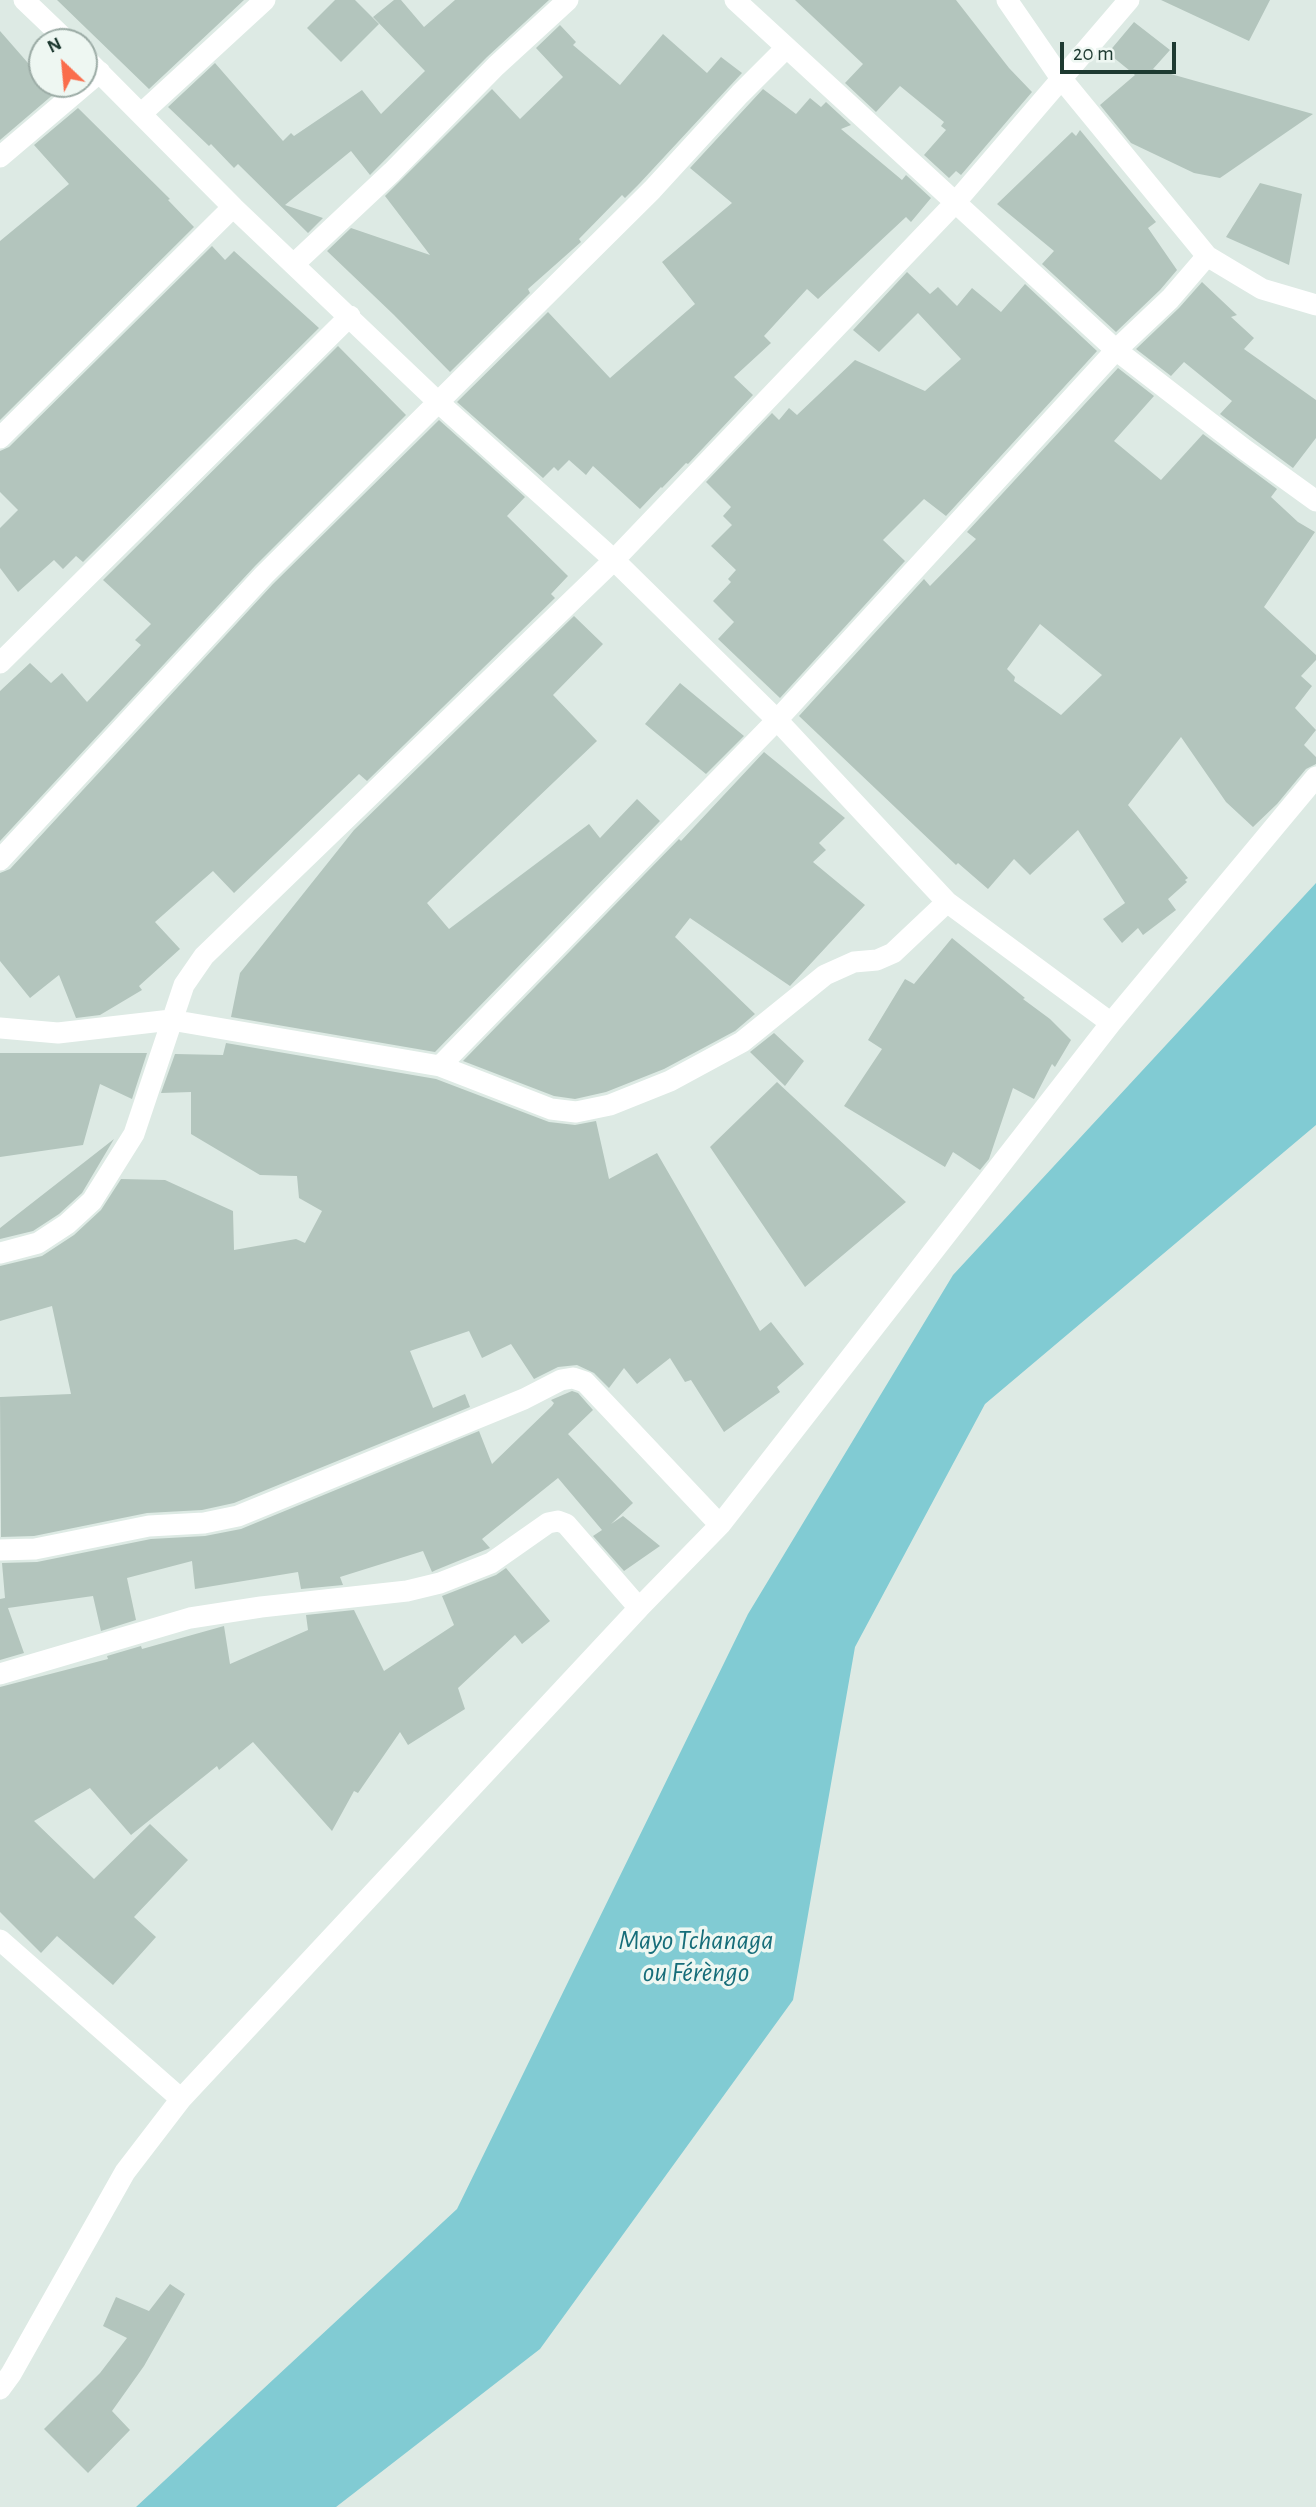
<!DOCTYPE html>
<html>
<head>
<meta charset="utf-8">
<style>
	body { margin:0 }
	#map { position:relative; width:1316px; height:2507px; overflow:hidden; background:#ddeae4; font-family:"Alegreya Sans",sans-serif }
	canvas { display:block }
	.north { position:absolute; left:28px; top:28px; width:70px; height:70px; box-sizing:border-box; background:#eef7f2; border:2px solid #9baba5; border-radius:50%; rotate:334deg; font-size:19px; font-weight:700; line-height:28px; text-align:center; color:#1e3a31 }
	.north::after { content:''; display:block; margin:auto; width:24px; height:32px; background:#fa6d4c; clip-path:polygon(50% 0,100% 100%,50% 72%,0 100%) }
	.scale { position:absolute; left:1060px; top:42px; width:116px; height:32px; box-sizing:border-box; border:4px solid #1e3a31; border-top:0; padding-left:9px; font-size:21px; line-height:24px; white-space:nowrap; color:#1e3a31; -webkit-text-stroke:5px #eef7f2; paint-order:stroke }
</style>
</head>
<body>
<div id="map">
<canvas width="1316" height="2507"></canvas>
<div class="north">N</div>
<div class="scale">20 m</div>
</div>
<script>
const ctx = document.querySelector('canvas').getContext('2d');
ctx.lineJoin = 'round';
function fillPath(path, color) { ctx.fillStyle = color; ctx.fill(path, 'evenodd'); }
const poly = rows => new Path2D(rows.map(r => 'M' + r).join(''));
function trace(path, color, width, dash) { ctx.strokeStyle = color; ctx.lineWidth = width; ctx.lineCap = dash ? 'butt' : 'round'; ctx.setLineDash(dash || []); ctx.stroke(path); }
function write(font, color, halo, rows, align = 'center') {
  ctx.font = font + ' "Alegreya Sans",sans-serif'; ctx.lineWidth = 7; ctx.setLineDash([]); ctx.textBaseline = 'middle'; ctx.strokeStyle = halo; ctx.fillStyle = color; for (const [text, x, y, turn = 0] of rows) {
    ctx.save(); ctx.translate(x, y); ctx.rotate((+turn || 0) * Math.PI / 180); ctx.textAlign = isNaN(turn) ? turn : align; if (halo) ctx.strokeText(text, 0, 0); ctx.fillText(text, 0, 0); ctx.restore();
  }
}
const water = poly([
	[1316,883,1316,1125,985,1404,855,1647,793,2000,540,2349,336,2507,136,2507,457,2209,748,1614,953,1275]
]);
const building = poly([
	[57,0,244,0,149,89],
	[335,0,355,0,379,24,341,62,307,28],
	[394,0,401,0,424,27,455,0,549,0,487,57,370,175,351,151,285,205,323,218,308,233,238,164,234,168,211,144,209,146,168,107,215,63,283,141,291,133,294,136,362,90,381,114,425,71,373,17],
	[795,0,956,0,1009,68,1032,92,961,175,956,171,949,178,924,155,946,130,941,126,944,122,900,86,876,112,845,83,863,64],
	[1161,0,1270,0,1249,41],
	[1134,22,1170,50,1153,69,1313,114,1220,178,1194,173,1131,143,1100,105,1135,75,1108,53],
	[560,25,576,42,573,45,620,85,663,34,707,73,721,57,742,73,639,184,625,198,622,195,579,239,581,242,528,289,530,293,450,372,394,315,327,251,351,228,430,255,385,196,492,89,520,119,563,77,536,48],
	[0,31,42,79,42,84,47,84,55,93,0,140],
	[763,89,796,114,810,98,821,107,826,102,851,125,841,129,902,180,906,175,931,198,911,222,906,217,818,299,807,289,764,336,771,343,734,377,753,395,688,464,686,463,662,488,661,487,640,509,593,466,586,475,569,460,558,471,554,467,543,478,457,402,548,312,610,378,695,304,662,262,732,203,690,168],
	[78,108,170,199,168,200,194,227,0,420,0,241,69,184,34,145],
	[1080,130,1156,222,1148,228,1177,270,1160,290,1116,332,1042,264,1054,251,997,204,1072,132,1076,136],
	[1260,183,1302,194,1289,265,1226,237],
	[212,246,225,260,234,251,319,328,83,562,76,556,63,569,54,560,18,592,0,568,0,528,18,510,0,492,0,451,9,447],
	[907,272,930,294,938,287,957,306,972,288,1001,312,1025,284,1097,351,946,516,924,499,883,540,905,561,780,698,718,639,734,622,713,601,731,582,728,579,736,570,711,546,732,525,723,516,731,507,706,482,772,413,779,420,789,408,797,415,855,360,925,391,961,359,918,313,879,352,853,330],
	[1202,282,1237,315,1231,317,1254,338,1244,349,1316,400,1316,438,1293,468,1220,414,1232,401,1184,362,1171,376,1136,349,1179,308],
	[338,346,406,415,255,566,0,841,0,691,30,663,51,683,62,673,87,702,141,645,135,640,151,624,103,580],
	[1118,368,1154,396,1114,441,1161,480,1203,434,1277,489,1271,497,1298,522,1315,532,1264,607,1316,655,1316,660,1301,676,1312,686,1295,708,1316,730,1304,745,1316,757,1316,764,1306,769,1277,804,1253,827,1226,802,1181,737,1128,805,1188,878,1185,880,1187,882,1168,899,1176,910,1143,935,1138,928,1122,943,1103,919,1125,903,1078,830,1030,875,1014,859,988,889,958,863,956,865,799,716,924,579,930,586,976,539,967,532],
	[1040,624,1102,675,1061,715,1014,681,1015,677,1007,669],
	[439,420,525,497,507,516,568,576,551,594,555,598,367,781,359,774,234,893,213,871,155,922,180,949,139,986,142,990,100,1015,76,1018,59,975,30,998,0,961,0,873,10,869,273,584],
	[574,616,603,644,553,695,597,741,427,903,449,929,589,824,600,838,637,799,660,821,435,1052,231,1017,240,973,354,830],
	[680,683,744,736,706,774,645,724],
	[764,752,845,818,819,843,826,850,813,862,865,905,790,986,690,918,675,937,755,1014,735,1031,664,1069,606,1092,575,1099,554,1096,463,1061,679,839,681,841],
	[952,938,1025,998,1023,999,1050,1019,1071,1040,1055,1067,1052,1064,1034,1099,1013,1088,989,1159,980,1170,953,1152,945,1167,844,1106,882,1049,868,1040,905,979,914,984],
	[774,1033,804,1061,785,1086,750,1052],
	[226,1043,436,1079,549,1122,575,1125,596,1121,609,1179,657,1153,760,1331,771,1322,804,1364,777,1387,780,1392,724,1432,691,1380,685,1382,670,1358,637,1384,624,1368,609,1388,594,1373,577,1365,558,1367,534,1379,511,1344,482,1358,469,1331,410,1351,433,1408,465,1394,470,1407,234,1503,202,1510,147,1513,34,1536,1,1537,0,1397,71,1394,52,1306,0,1321,0,1266,42,1256,74,1235,101,1210,121,1179,165,1180,233,1211,234,1250,296,1239,305,1243,322,1211,299,1198,297,1176,260,1175,191,1134,191,1092,161,1093,175,1054,223,1055],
	[0,1053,147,1053,132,1099,100,1084,83,1145,0,1157],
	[777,1082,906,1202,805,1287,710,1147],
	[114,1139,82,1193,59,1214,33,1231,0,1239,0,1228],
	[572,1391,578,1393,593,1410,568,1434,633,1503,611,1524,623,1516,660,1546,624,1571,593,1536,602,1530,558,1478,482,1539,490,1548,436,1570,432,1572,423,1551,340,1577,343,1585,301,1589,298,1572,195,1589,192,1561,127,1578,136,1620,101,1631,93,1596,8,1608,24,1653,0,1660,0,1599,5,1598,2,1563,37,1562,151,1539,205,1536,241,1529,479,1431,492,1464,552,1406,554,1403,551,1400],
	[506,1568,550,1621,522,1644,515,1635,458,1688,465,1709,408,1745,400,1732,358,1793,354,1791,332,1831,253,1742,219,1770,217,1766,131,1835,90,1788,34,1821,94,1879,150,1824,188,1860,134,1917,156,1937,113,1985,57,1936,41,1953,0,1912,0,1687,108,1659,107,1656,141,1646,142,1649,224,1626,230,1664,308,1630,306,1615,354,1610,384,1671,454,1625,442,1596,496,1575],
	[170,2284,185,2294,144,2366,112,2411,130,2430,88,2473,44,2429,100,2373,127,2338,103,2326,116,2297,149,2311]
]);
const street = poly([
	[24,0,68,42],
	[735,0,1116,350,1244,449,1316,501],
	[1007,0,1060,77,1207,256,1262,289,1316,305],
	[84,57,233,207,438,402,614,560,777,720,947,902],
	[142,113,265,0],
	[0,157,100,72],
	[294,264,392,172,496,66,568,0],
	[0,438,233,207],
	[0,663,350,316],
	[0,860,264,575,652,190,740,94,785,49],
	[1111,1023,1316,777],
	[0,1028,58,1033,171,1020,440,1066,551,1109,576,1112,610,1105,670,1081,742,1042,825,975,854,962,877,960,893,953,947,902,1111,1023,720,1525],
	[440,1066,777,720,1116,350,1170,299,1207,256],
	[0,1253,38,1243,67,1224,92,1201,134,1134,184,985,204,956,614,560,954,204,1129,0],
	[0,1550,35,1549,149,1526,204,1523,238,1516,524,1399,561,1380,573,1378,585,1382,720,1525,639,1608,181,2099,125,2172,11,2374,0,2389],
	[0,1674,190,1618,261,1607,407,1591,440,1583,491,1563,548,1523,558,1521,566,1524,639,1608],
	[0,1940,181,2099]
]);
const waterNames = [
	["Mayo Tchanaga",696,1941],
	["ou Férèngo",696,1973]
];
fillPath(water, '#81cbd3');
fillPath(building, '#b3c5bd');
trace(street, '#fff', 21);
write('italic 28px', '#166d79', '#eef7f2', waterNames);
</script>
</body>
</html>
